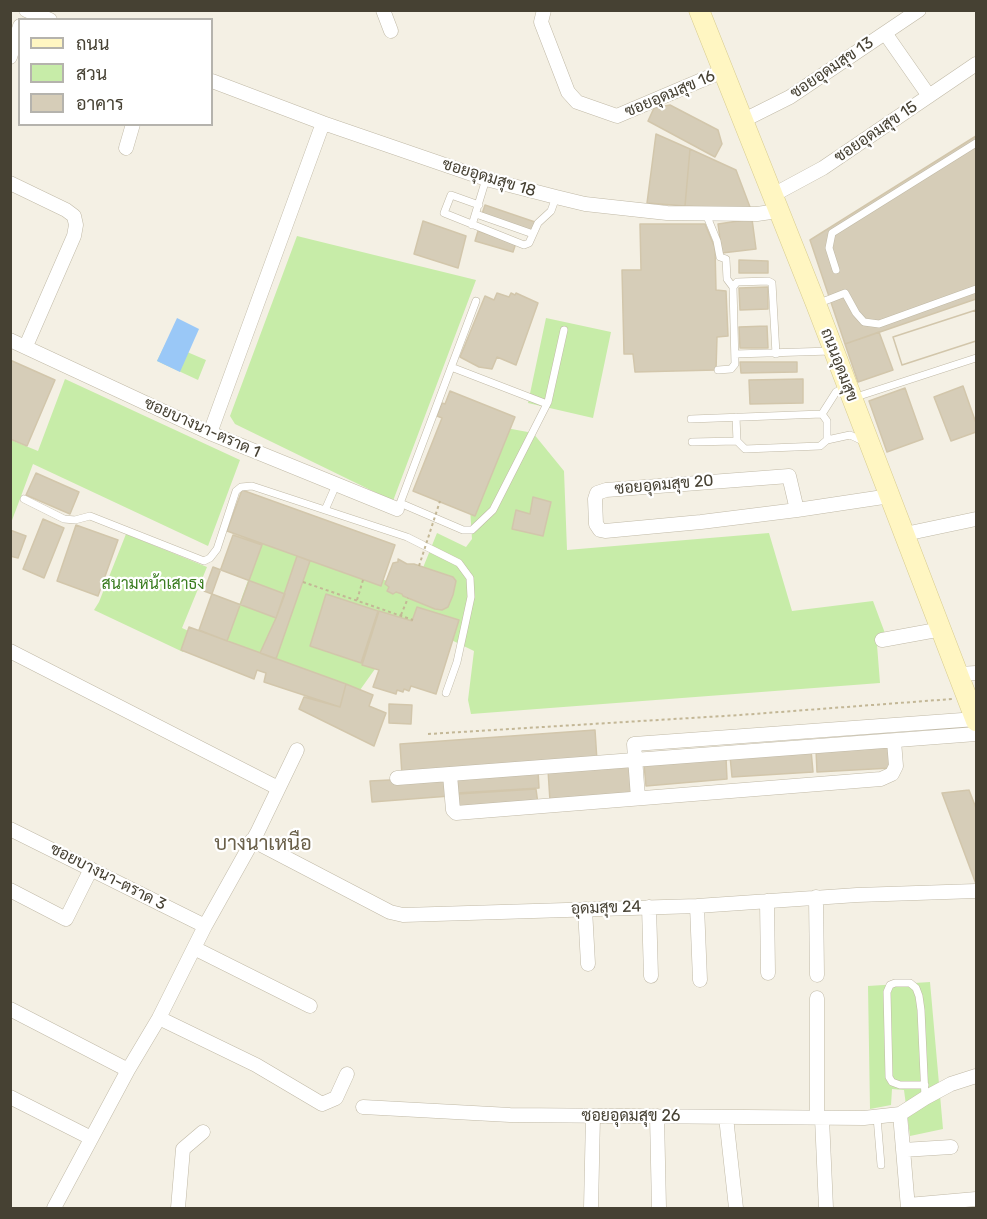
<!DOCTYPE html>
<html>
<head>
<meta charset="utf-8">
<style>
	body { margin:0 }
	#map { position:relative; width:987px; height:1219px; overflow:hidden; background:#f4f0e4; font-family:Rubik,Sarabun,sans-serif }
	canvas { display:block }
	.frame { position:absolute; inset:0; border:12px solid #464133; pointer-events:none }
	.legend { position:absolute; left:18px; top:18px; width:195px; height:108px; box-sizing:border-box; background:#fff; border:2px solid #b5b3ad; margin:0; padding:8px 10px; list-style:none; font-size:18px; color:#464133 }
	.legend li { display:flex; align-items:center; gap:12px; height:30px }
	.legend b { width:30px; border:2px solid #b5b3ad }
</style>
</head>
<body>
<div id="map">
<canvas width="987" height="1219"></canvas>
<div class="frame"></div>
<ul class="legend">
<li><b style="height:8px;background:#fff6c2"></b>ถนน</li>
<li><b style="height:16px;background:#c7eca8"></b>สวน</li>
<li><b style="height:16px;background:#d6cdb8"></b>อาคาร</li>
</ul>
</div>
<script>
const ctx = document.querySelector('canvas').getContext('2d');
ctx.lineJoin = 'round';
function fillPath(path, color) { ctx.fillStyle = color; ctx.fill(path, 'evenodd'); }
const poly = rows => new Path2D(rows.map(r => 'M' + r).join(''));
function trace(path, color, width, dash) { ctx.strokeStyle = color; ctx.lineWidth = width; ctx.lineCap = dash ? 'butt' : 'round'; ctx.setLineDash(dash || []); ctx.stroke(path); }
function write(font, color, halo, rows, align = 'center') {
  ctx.font = font + ' Rubik,Sarabun,sans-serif'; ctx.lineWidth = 4.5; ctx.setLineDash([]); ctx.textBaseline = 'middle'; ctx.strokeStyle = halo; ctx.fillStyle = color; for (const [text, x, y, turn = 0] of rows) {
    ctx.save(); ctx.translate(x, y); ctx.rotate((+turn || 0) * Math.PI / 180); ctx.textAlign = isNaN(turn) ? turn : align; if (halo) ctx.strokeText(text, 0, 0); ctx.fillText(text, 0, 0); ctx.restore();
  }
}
const green = poly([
	[297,236,476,280,393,501,235,424,230,416],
	[546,318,611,332,593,418,528,403],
	[166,343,206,360,198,380,157,361],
	[65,379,240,460,208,546,33,464,11,523,11,440,38,451],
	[501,427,533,433,564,471,567,550,769,533,792,611,873,601,889,644,877,645,880,683,471,714,468,700,474,651,410,620,355,697,224,647,263,539,414,590,437,533,466,547,472,539,470,508],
	[126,534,207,567,182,628,193,633,183,652,94,610,99,602],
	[930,982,943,1129,910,1136,904,1090,892,1089,891,1105,870,1109,868,986]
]);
const water = poly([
	[177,318,199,329,180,372,157,361]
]);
const building = poly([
	[670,105,718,130,722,144,715,157,648,121,654,108,670,105],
	[656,134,690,149,685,206,647,203,656,134],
	[976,136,976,299,845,344,810,240,976,136],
	[690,149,736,170,750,207,743,210,685,206,690,149],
	[485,205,535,222,532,231,482,214,485,205],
	[752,219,756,249,722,253,718,224,752,219],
	[423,221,466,236,458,268,414,254,423,221],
	[640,224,705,224,715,248,716,290,726,291,728,336,717,337,716,370,635,372,633,354,624,354,622,270,641,270,640,224],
	[478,231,516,243,513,252,475,241,478,231],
	[739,260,768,261,768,273,739,273,739,260],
	[768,287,768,309,740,310,739,288,768,287],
	[497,293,509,297,511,293,515,295,516,293,538,303,516,365,497,357,492,369,479,367,460,357,485,296,494,300,497,293],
	[976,310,976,341,902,365,893,337,976,310],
	[976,310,976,341,902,365,893,337,976,310],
	[767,326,768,348,740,348,739,327,767,326],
	[879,332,893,370,858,382,845,344,879,332],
	[10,360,55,380,27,446,10,439,10,360],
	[740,362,797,362,797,372,741,373,740,362],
	[803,379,803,403,750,404,749,380,803,379],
	[963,386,976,423,976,432,951,441,934,397,963,386],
	[905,388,923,439,887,452,869,401,905,388],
	[450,391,515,417,475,516,413,491,442,418,437,416,442,403,445,404,450,391],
	[36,473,79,492,70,514,26,495,36,473],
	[242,490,395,545,381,586,227,531,242,490],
	[533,497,551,502,543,536,512,529,516,510,530,514,533,497],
	[43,519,64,528,44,578,23,569,43,519],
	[76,525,118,540,98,596,57,581,76,525],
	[10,530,26,536,18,558,10,556,10,530],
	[233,535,262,545,227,641,199,630,233,535],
	[297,556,310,561,276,659,260,653,276,618,297,556],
	[398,559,407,564,414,564,453,577,456,581,453,595,448,607,442,610,435,609,403,596,402,594,396,592,393,594,387,591,389,587,385,584,393,563,398,562,398,559],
	[213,567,285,594,276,618,204,591,213,567],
	[326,594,378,611,361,663,310,646,326,594],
	[417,607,459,620,436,694,411,686,409,691,404,689,403,692,397,690,396,694,373,687,379,670,362,665,379,611,412,621,417,607],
	[189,627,346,684,340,707,264,682,266,673,257,670,254,679,181,650,189,627],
	[346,684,373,695,369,706,386,713,374,746,299,709,304,697,340,707,346,684],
	[389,704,412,705,411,724,389,723,389,704],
	[595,730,597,761,402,775,400,744,595,730],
	[890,745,891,768,817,772,816,750,890,745],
	[811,750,813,772,732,777,730,756,811,750],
	[726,758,727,779,646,786,644,764,726,758],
	[635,763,636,794,550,801,548,770,635,763],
	[538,770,539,788,457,793,455,776,538,770],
	[449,777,450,796,372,802,370,781,449,777],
	[536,789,538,804,459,809,458,794,536,789],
	[969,790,976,808,976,884,942,793,969,790]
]);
const path = poly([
	[303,582,413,620],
	[357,600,363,580],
	[401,615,408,598],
	[428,734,740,715,952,699]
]);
const lane = poly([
	[479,205,451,195,444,213,524,245,529,243,538,223,551,211,556,197],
	[476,214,533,234],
	[706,214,717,241,720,257,726,259,727,279,733,287],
	[472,225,486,179],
	[836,270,829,248,832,233,976,143],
	[817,304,845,293,856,313,864,322,879,324,976,289],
	[735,354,831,351],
	[451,367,547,404],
	[718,370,731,369,735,364,733,287,737,282,768,281,772,283,776,354],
	[853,398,976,358],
	[736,417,737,441],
	[691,419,822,414,836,392,846,387],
	[827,440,850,435,865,442],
	[692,442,737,441,745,449,820,446,827,440,827,421,822,414],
	[24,499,64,519,75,520,90,516,204,561,210,558,217,549,236,491,241,487,252,486,407,537,459,563,470,578,471,597,457,662,446,693],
	[400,503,463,530,472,530,493,510,548,402,564,330],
	[399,506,476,301],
	[325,510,336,485],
	[925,1085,900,1085,892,1082,889,1077,887,992,890,985,895,983,910,983,916,988,919,996,921,1010,925,1097],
	[877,1117,881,1165]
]);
const street = poly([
	[26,10,50,20],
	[383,10,391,31],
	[544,10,541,22,568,92,577,102,617,116,723,71],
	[885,33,929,96],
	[10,57,20,26],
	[212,81,323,123,486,179,556,197,585,204,667,213,757,214,778,211],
	[742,121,790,97,919,10],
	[126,148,133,124],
	[10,183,66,210,74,216,76,225,74,236,26,346],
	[773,195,823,168,976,64],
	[10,340,210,433,397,509],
	[210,433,323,123],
	[797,510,789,476,606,490,597,493,595,499,596,524,600,530,605,531,701,522,797,510,890,496],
	[905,534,976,519],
	[882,640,942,629],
	[10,651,278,788],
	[959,674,976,673],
	[450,775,453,810,456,813,881,779,892,774,896,766,894,741],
	[397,778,976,734],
	[638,798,634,744,976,719],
	[10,829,205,926],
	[252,840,390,912,403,915,697,906,857,895,976,891],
	[10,890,66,919,91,869],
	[816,897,817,975],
	[767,901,768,973],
	[697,906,700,980],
	[649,907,651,976],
	[585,909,588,964],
	[194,948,310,1006],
	[817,998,817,1118],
	[10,1009,128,1070],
	[159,1018,256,1065,322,1104,336,1098,347,1074],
	[10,1097,91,1138],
	[363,1107,510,1115,864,1118,900,1114,925,1098,951,1084,976,1076],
	[900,1114,908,1208],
	[657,1116,659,1208],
	[726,1117,736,1208],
	[822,1118,826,1208],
	[903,1150,951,1147],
	[908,1205,976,1199],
	[54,1208,128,1070,159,1018,205,926,257,833,297,750],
	[178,1208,183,1149,203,1132],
	[591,1208,593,1116]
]);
const secondary = poly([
	[699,10,816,304,976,721]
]);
const pathBridge = poly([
	[419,566,440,501]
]);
const streetNames = [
	["ซอยอุดมสุข 13",832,68,-34],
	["ซอยอุดมสุข 16",670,94,-23],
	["ซอยอุดมสุข 15",876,132,-34],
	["ซอยอุดมสุข 18",489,178,17],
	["ถนนอุดมสุข",839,365,69],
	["ซอยบางนา-ตราด 1",202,428,24],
	["ซอยอุดมสุข 20",664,485,-5],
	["ซอยบางนา-ตราด 3",108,877,27],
	["อุดมสุข 24",606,908,-2],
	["ซอยอุดมสุข 26",631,1116]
];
const parkNames = [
	["สนามหน้าเสาธง",153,584]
];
const quarterNames = [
	["บางนาเหนือ",263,844]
];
fillPath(green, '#c7eca8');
fillPath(water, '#9ac8f7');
fillPath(building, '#d6cdb8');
trace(building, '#d2c6ab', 1.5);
trace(lane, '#c0b9a6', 8);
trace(street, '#c0b9a6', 15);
trace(secondary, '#d8cc8f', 21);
trace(path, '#c3b796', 2, [3, 3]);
trace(lane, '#fff', 7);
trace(street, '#fff', 14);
trace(secondary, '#fff6c2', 20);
trace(pathBridge, '#c3b796', 2, [3, 3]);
write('16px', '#464133', '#fff', streetNames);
write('16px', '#3b7d21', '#fff', parkNames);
write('20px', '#6a6049', '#fff', quarterNames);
</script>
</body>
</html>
